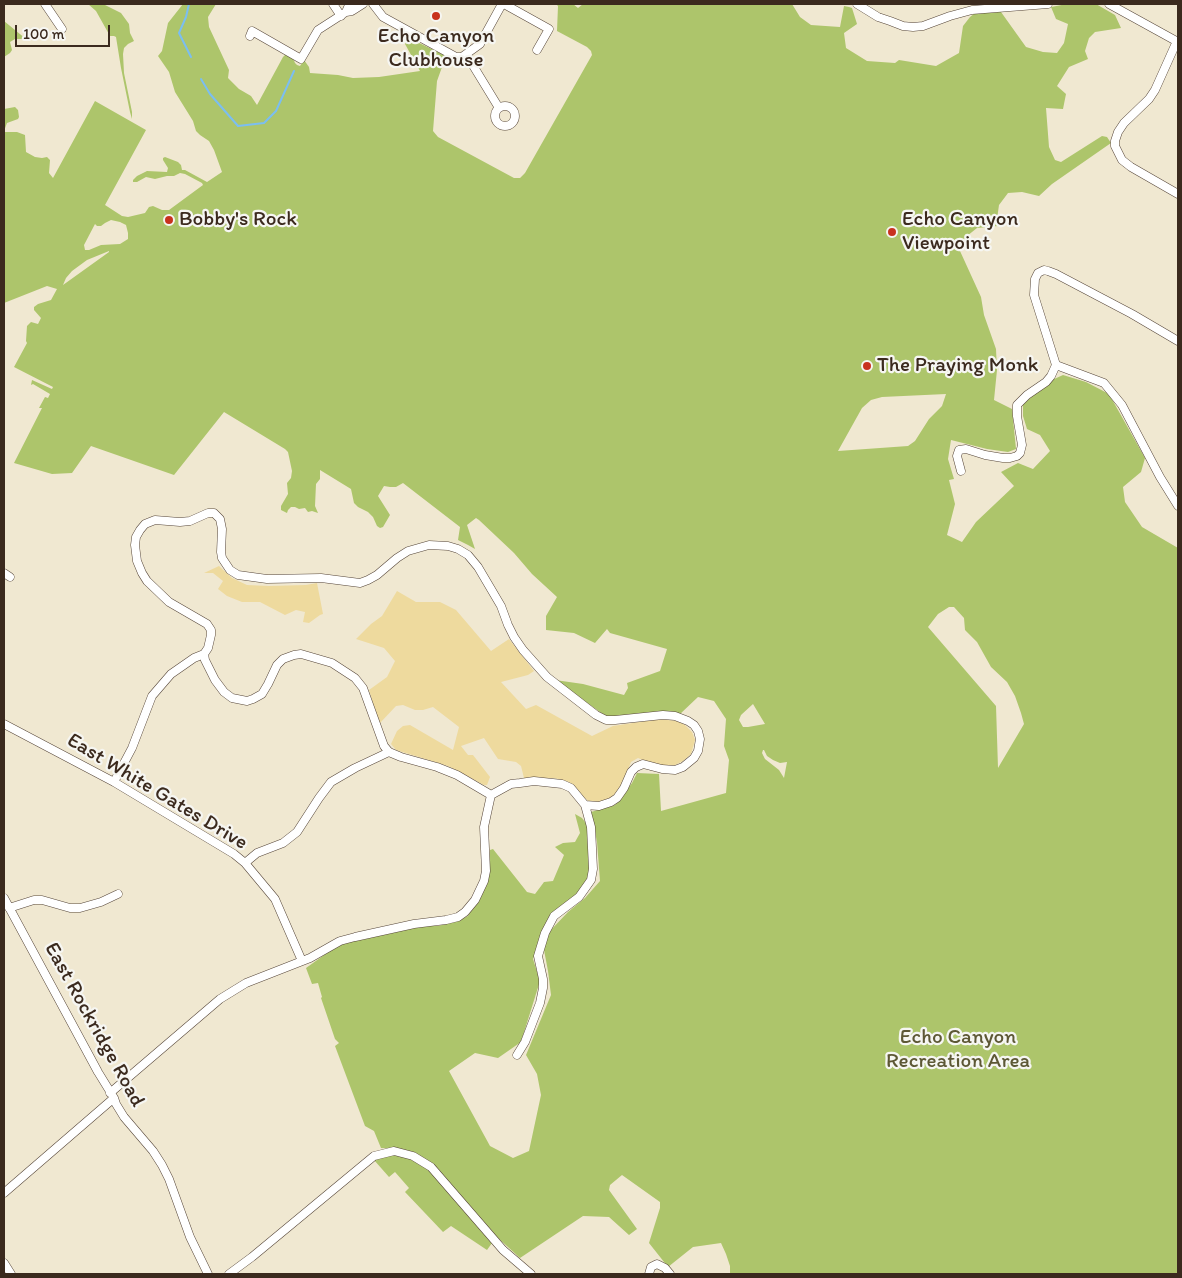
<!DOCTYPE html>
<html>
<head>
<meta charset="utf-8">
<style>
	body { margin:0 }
	#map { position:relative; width:1182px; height:1278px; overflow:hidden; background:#f0e8d1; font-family:Itim,sans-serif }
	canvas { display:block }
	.frame { position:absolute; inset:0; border:5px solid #3b2a1e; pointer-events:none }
	.scale { position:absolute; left:15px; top:25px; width:95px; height:22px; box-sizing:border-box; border:2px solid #3b2a1e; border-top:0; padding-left:6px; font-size:15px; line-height:18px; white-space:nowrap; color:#3b2a1e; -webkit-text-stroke:4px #f6f6f2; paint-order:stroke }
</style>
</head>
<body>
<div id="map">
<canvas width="1182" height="1278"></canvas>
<div class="frame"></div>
<div class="scale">100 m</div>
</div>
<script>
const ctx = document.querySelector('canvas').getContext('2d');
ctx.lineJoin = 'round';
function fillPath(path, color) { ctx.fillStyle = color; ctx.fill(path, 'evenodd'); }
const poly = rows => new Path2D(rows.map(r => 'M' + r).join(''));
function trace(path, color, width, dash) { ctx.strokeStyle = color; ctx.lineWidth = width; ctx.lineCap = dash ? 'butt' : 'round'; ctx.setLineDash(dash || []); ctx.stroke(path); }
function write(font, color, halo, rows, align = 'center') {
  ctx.font = font + ' Itim,sans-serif'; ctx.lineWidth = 4.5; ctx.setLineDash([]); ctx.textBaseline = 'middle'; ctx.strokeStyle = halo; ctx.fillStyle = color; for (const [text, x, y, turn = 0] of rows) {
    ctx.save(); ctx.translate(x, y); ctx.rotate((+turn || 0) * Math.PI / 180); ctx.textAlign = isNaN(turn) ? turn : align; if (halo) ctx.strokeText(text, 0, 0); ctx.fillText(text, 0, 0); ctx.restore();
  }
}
const green = poly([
	[88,4,104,4,105,5,121,13,129,24,130,33,134,41,128,44,124,48,123,54,124,73,132,112,132,119,130,112,121,68,116,37,114,36,110,36,96,11],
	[183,4,216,4,208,17,209,27,229,70,228,78,239,89,251,96,257,105,283,57,287,53,292,56,295,63,297,65,300,66,304,60,309,67,310,73,338,75,353,78,379,77,420,71,405,44,409,38,446,56,437,81,433,131,438,137,514,178,520,178,525,173,592,55,591,51,587,47,557,31,558,6,556,4,573,4,578,8,583,4,792,4,800,17,811,25,840,27,844,6,849,7,852,8,857,24,844,33,846,48,867,61,895,63,899,60,936,66,959,53,963,26,970,17,975,13,1001,12,1026,47,1043,52,1057,53,1064,43,1068,24,1056,19,1051,7,1067,4,1096,4,1115,15,1121,28,1095,32,1089,38,1085,51,1088,59,1069,67,1057,86,1066,94,1063,109,1046,108,1049,147,1055,160,1061,162,1102,136,1107,137,1111,143,1052,184,1039,196,1022,192,1008,193,999,205,997,219,998,226,977,228,967,236,962,242,960,251,981,297,984,315,996,349,997,370,994,400,1012,409,1016,449,1008,452,987,449,951,440,948,459,954,479,949,480,955,504,947,535,962,542,976,522,1014,486,1001,472,1018,463,1033,469,1050,451,1040,435,1027,429,1023,416,1023,404,1052,380,1063,375,1086,382,1109,394,1145,458,1141,472,1123,487,1125,502,1142,527,1178,548,1178,1274,730,1274,730,1266,726,1254,721,1243,693,1247,668,1267,649,1243,660,1208,660,1202,622,1175,610,1185,609,1190,637,1229,629,1235,609,1217,583,1216,520,1258,497,1237,468,1207,438,1169,429,1161,414,1153,401,1149,381,1148,374,1131,365,1126,335,1046,339,1043,335,1039,321,998,322,997,318,983,312,984,306,968,341,943,365,939,419,926,438,926,455,922,468,916,488,877,490,850,493,849,527,892,535,894,544,882,553,881,564,855,555,847,563,843,575,842,580,833,575,814,582,818,589,827,589,876,580,893,551,914,544,929,533,959,540,981,521,1042,498,1058,475,1053,449,1071,490,1146,513,1158,529,1151,541,1095,537,1074,526,1055,551,995,548,971,544,950,548,933,568,912,585,898,600,881,597,842,591,812,615,805,632,783,637,773,659,774,661,811,726,793,729,760,724,746,726,719,714,701,698,697,679,715,645,714,607,717,555,680,583,684,624,695,628,688,627,683,660,671,667,649,610,633,607,629,595,643,574,633,546,630,546,616,557,597,532,574,514,553,479,520,476,518,467,525,475,549,468,545,458,540,460,527,403,483,396,487,390,487,384,486,378,496,390,515,383,527,380,528,377,526,373,517,368,512,358,507,354,503,351,489,320,470,320,479,316,484,315,506,318,513,312,511,308,512,305,508,299,509,295,507,291,507,288,510,287,513,281,510,281,506,288,494,287,483,291,478,292,471,288,452,285,449,224,412,174,475,91,446,72,473,52,474,14,463,42,408,39,408,45,397,48,398,50,394,33,384,31,385,32,380,52,389,53,387,14,367,27,343,26,341,27,326,31,322,38,324,41,318,34,310,34,307,38,304,51,300,57,289,47,286,4,303,4,109,15,107,18,110,19,117,18,119,7,123,4,131,5,132,17,132,25,135,26,152,35,157,42,158,47,157,50,160,49,173,53,178,95,101,146,130,105,205,122,216,128,217,145,213,149,207,153,206,162,210,169,210,203,185,202,183,185,174,180,173,174,176,167,176,155,179,146,177,137,182,133,182,133,180,137,176,147,171,167,172,168,168,163,160,163,158,165,157,178,162,181,165,182,170,185,170,207,182,222,172,214,150,209,141,200,135,196,131,193,121,175,92,169,72,158,56,162,51,168,23],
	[111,220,120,222,126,225,128,233,128,239,120,244,101,245,89,250,85,250,84,245,95,224,97,226,101,226,105,223],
	[109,251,109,252,63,285,66,278,72,271,87,260],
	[946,394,942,406,929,419,915,441,908,446,838,451,862,408,871,400,882,397],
	[949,607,954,607,964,618,965,630,977,642,991,667,1007,682,1015,696,1021,713,1024,724,998,768,996,706,928,627,938,614],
	[753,704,765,724,748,727,743,727,739,720,741,715],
	[763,750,764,750,767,756,773,760,780,763,787,762,784,778,779,770,765,759,762,753],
	[4,21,26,39,15,39,10,42,12,50,10,53,4,57],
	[395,1155,418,1161,430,1169,492,1243,487,1250,451,1226,443,1232,405,1192,409,1188,395,1172,389,1177,374,1160,384,1156]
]);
const sand = poly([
	[219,566,232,578,247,585,269,586,306,585,317,583,323,614,320,615,309,623,303,622,305,612,296,610,285,615,260,602,242,602,227,596,218,589,223,581,213,573,204,573],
	[397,591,416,602,440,602,456,610,491,651,509,639,534,671,528,675,501,682,526,709,536,705,592,736,613,726,659,719,677,721,685,725,692,732,695,740,691,754,683,761,675,765,665,766,655,765,638,758,631,762,622,785,612,799,599,804,590,802,582,796,578,790,569,782,554,778,524,778,521,766,516,762,498,759,484,738,461,746,468,755,473,755,490,777,487,785,484,785,448,766,396,750,391,744,397,731,403,726,410,725,453,750,459,727,433,707,423,710,415,710,403,705,396,706,380,723,378,720,369,690,387,677,395,661,384,648,356,639,371,624,382,616]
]);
const stream = poly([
	[189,4,186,17,179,33,191,57],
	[201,79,210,94,238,126,264,123,276,111,294,71]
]);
const minor = poly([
	[45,4,62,29],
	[333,4,341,16],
	[373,4,383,17,456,57,462,57,480,44,502,4],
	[504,4,549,29,537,50],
	[857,4,878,17,890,21,903,26,913,27,923,26,950,16,972,10,1048,4],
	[1109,4,1178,42],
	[346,12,349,5,352,4],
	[250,36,252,31,301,59,318,30,346,12,352,11,363,4],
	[1177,41,1155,90,1149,99,1124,123,1118,132,1115,141,1115,146,1122,160,1131,167,1178,194],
	[466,54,499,108],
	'495 116a10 10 0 1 1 20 0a10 10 0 1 1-20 0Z',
	[1056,365,1034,295,1035,279,1038,273,1044,270,1048,271,1056,274,1132,314,1178,341],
	[961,471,957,456,959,450,966,449,985,455,1003,458,1010,458,1017,456,1020,453,1022,445,1017,416,1017,405,1027,395,1046,382,1051,376,1056,365,1104,383,1122,405,1160,477,1178,506],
	[4,573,10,577],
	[204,654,208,648,211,635,211,630,207,624,169,602,147,581,142,573,137,561,135,545,136,537,140,530,145,524,155,520,180,522,190,521,208,513,214,513,220,519,222,529,221,552,222,558,230,570,238,575,267,579,321,578,360,583,368,580,377,575,397,558,408,551,429,545,448,546,458,549,468,555,478,567,501,606,508,625,514,637,523,650,547,677,596,715,606,720,615,720,663,715,675,716,688,721,694,725,698,731,700,739,698,751,694,758,683,767,675,770,662,769,643,764,636,767,631,772,624,788,617,798,611,802,599,806,585,805],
	[204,654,205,660,215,680,224,692,232,698,247,701,253,699,262,694,268,684,277,665,283,659,294,655,301,654,332,663,355,678,363,688,384,746,389,752,401,757,437,767,457,775,491,795],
	[4,724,114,782,234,854,245,863,275,899,302,961],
	[114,782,132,748,152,696,171,674,194,658,204,654],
	[245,863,257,853,283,843,297,832,319,798,331,782,355,768,389,752],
	[4,898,98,1072,114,1098,116,1104,124,1117,153,1151,162,1165,169,1179,190,1237,208,1274],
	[9,908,34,900,42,900,70,908,80,908,101,902,118,894],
	[110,1093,220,999,246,983,310,958,340,941,355,937,414,924,446,920,458,917,465,912,475,900,484,881,486,871,484,827,491,795,511,784,520,783,534,781,562,784,571,788,585,805,591,827,593,869,591,880,579,897,554,916,545,933,538,956,543,979,543,988,540,1003,525,1042,517,1055],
	[4,1193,114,1098],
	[4,1263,11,1274],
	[229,1274,252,1257,374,1156,394,1151,413,1156,431,1167,503,1250,531,1274],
	[649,1274,651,1267,657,1264,665,1268,670,1274]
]);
const markers = [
	[436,16,5,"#c8321e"],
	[169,220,5,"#c8321e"],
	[892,232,5,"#c8321e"],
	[867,366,5,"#c8321e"]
];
const poiNames = [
	["Echo Canyon",436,37,"center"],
	["Clubhouse",436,61,"center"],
	["Bobby's Rock",179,220],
	["Echo Canyon",902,220],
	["Viewpoint",902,244],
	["The Praying Monk",877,366]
];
const streetNames = [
	["East White Gates Drive",157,792,31],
	["East Rockridge Road",94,1025,61]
];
const parkNames = [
	["Echo Canyon",958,1038],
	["Recreation Area",958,1062]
];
fillPath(green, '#adc56b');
fillPath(sand, '#eeda9e');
trace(stream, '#7bbef1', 2);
trace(minor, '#564639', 9);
trace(minor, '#fff', 8);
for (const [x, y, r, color] of markers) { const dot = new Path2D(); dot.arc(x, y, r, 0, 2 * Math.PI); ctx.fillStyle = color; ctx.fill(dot); trace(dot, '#f6f6f2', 2); }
write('21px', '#3b2a1e', '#f6f6f2', poiNames, 'left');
write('21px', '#3b2a1e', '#f6f6f2', streetNames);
write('21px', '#5d5835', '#f6f6f2', parkNames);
</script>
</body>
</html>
